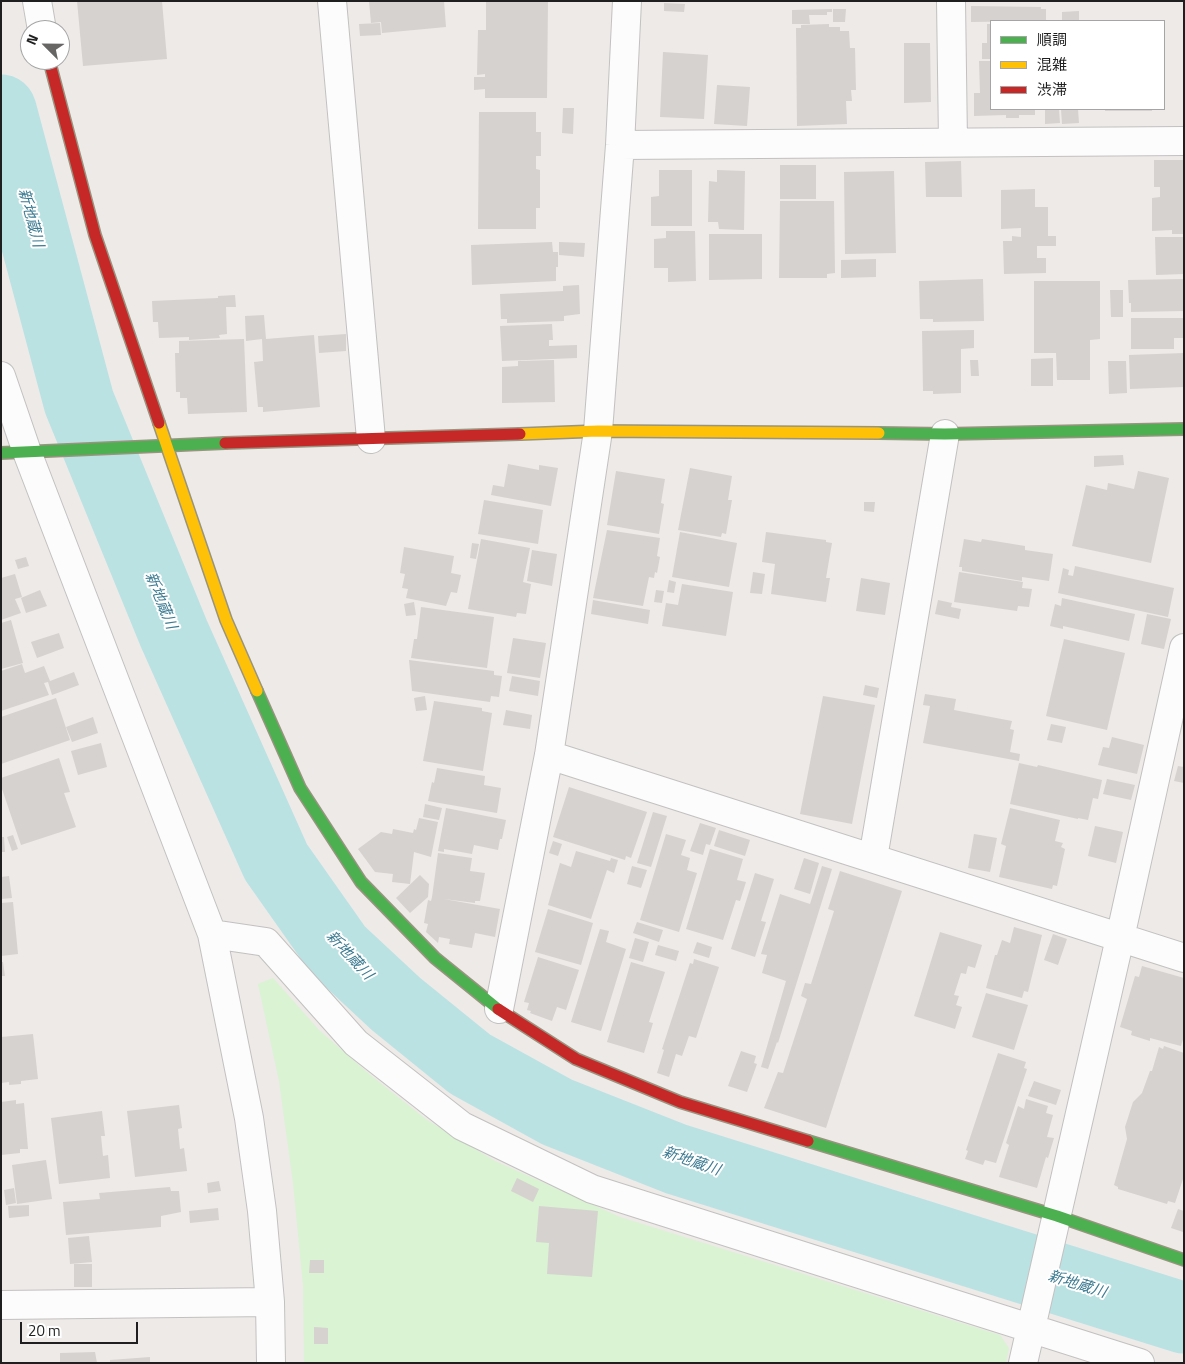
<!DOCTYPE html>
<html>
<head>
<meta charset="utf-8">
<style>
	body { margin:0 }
	#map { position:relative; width:1185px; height:1364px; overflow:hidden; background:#edeae8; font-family:"Titillium Web","Noto Sans JP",sans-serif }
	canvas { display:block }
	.frame { position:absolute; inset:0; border:2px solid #1f1f1f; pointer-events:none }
	.legend { position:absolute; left:990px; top:20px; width:175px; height:90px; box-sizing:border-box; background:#fff; border:1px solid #a5a5a5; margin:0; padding:6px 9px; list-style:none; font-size:15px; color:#1f1f1f }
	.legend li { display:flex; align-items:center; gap:10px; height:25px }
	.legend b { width:25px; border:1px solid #a5a5a5 }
	.north { position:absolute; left:20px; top:20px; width:50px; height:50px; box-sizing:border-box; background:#fff; border:1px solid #a5a5a5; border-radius:50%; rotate:293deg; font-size:14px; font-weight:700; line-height:20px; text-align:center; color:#1f1f1f }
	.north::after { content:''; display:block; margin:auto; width:18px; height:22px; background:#676665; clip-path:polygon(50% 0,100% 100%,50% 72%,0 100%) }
	.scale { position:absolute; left:20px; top:1322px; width:118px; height:22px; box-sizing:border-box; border:2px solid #1f1f1f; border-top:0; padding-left:6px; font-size:15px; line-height:18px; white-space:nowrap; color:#1f1f1f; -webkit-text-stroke:4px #fff; paint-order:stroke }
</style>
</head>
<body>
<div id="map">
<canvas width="1185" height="1364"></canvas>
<div class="frame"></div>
<ul class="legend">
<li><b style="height:6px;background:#4caf50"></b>順調</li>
<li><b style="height:6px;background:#ffc107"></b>混雑</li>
<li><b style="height:6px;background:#c62828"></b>渋滞</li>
</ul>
<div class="north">N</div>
<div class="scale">20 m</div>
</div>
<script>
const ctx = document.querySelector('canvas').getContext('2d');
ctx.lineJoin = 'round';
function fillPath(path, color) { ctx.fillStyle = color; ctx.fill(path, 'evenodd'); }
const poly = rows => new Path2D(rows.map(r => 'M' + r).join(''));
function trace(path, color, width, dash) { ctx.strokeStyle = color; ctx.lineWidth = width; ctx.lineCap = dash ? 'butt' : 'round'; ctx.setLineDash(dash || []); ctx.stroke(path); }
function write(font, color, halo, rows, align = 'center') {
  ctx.font = font + ' "Titillium Web","Noto Sans JP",sans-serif'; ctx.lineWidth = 4; ctx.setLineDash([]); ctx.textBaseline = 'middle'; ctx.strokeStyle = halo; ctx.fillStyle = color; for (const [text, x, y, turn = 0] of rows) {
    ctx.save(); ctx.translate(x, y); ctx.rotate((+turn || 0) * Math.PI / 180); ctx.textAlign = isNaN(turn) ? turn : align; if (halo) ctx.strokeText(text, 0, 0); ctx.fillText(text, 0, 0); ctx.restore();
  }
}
const park = poly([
	[273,978,319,1030,369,1074,427,1120,495,1161,620,1217,1000,1335,1009,1348,1006,1363,304,1363,303,1285,293,1183,279,1081,258,984]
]);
const river = poly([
	[1,110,79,402,174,634,276,862,338,950,396,1004,470,1064,557,1112,676,1159,1184,1318]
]);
const building = poly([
	[77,1,162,1,167,59,83,66],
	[369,1,444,1,446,27,382,33,381,22,371,23],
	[486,1,548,1,547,98,485,98,485,89,474,90,474,77,485,77,485,74,477,75,478,30,486,30],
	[664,3,685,4,684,12,664,11],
	[971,6,1041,7,1041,9,1046,9,1046,21,971,22],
	[832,9,832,12,827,12,827,15,809,15,810,24,792,24,792,10],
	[833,9,846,9,845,22,833,22],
	[1079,11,1079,21,1062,21,1062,12],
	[380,23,381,35,360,36,359,24],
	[829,24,829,27,840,27,840,31,849,31,850,48,855,48,856,90,851,90,852,101,846,101,847,124,797,126,796,28,801,28,801,25],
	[987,24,991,24,991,59,982,59,982,43,987,43],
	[904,43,930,43,931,102,904,103],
	[663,52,708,55,704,119,660,117],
	[979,61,991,61,991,109,1035,109,1035,115,1019,115,1019,118,1006,118,1006,115,974,116,974,93,980,93],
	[717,85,750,87,747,126,714,124],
	[563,108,574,108,573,134,562,133],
	[1045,109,1059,109,1060,123,1045,124],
	[1061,109,1078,109,1079,123,1062,124],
	[1105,109,1152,109,1152,111,1105,111],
	[479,112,536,112,536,132,541,132,541,156,536,156,536,169,540,170,540,208,536,208,536,229,478,229],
	[1154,160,1184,160,1184,234,1172,234,1172,230,1152,231,1152,198,1160,197,1160,187,1154,187],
	[961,161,962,197,926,197,925,162],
	[780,165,816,165,816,199,780,199],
	[659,170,692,170,692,226,651,226,651,197,659,196],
	[717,170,745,171,744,230,719,229,718,222,708,222,709,181,717,182],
	[894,171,896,253,845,254,844,172],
	[1035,189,1035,207,1048,207,1048,236,1056,236,1056,246,1037,246,1037,258,1046,258,1046,273,1004,274,1003,241,1012,241,1012,236,1021,237,1021,228,1001,229,1001,190],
	[780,201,834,201,835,273,827,274,827,278,779,278],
	[666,231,695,231,696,281,668,282,668,268,654,268,654,239,666,238],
	[709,234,762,234,762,279,709,280],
	[1155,237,1184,237,1184,274,1156,275],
	[552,242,553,252,558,252,558,267,556,267,556,281,472,285,471,245],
	[559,242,585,243,584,257,559,255],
	[876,259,876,277,841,278,841,260],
	[983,279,984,321,933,322,933,319,920,319,919,281],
	[1184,279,1184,311,1131,312,1131,303,1129,303,1128,280],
	[1034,281,1100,281,1100,339,1090,340,1090,380,1057,380,1056,353,1034,353],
	[579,285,580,314,564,316,564,321,507,323,507,319,501,319,500,294,563,291,563,286],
	[1110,290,1123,290,1123,317,1111,317],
	[235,295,236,307,226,307,227,334,219,335,220,338,189,340,189,337,159,338,158,322,153,322,152,301,218,298,218,296],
	[264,315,266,339,314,335,320,407,263,412,263,407,258,407,254,362,263,361,262,339,246,341,245,316],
	[1131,318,1184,318,1184,338,1174,338,1174,349,1131,349],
	[552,324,553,340,549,340,549,346,577,345,577,358,502,361,500,326],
	[974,330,974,348,961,349,961,393,933,394,933,391,923,391,922,331],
	[346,334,346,351,319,353,318,336],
	[244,339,247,412,188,414,187,398,180,398,180,392,176,392,175,353,179,353,179,341],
	[1184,353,1184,387,1130,389,1129,355],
	[1053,358,1053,386,1031,386,1031,359],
	[554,360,555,402,502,403,502,367,518,366,518,361],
	[970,360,978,360,979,376,971,376],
	[1108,361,1126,361,1127,393,1109,394],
	[1123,455,1124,465,1094,467,1094,456],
	[508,464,539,470,539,465,558,468,551,506,491,495,493,485,504,487],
	[690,468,732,476,728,500,732,500,726,534,722,533,721,537,678,530],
	[616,471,665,479,661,503,664,504,659,534,607,525],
	[1138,471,1169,478,1151,563,1072,546,1086,485,1107,490,1108,483,1134,489],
	[484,500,543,510,538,544,478,534],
	[864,502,875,502,874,512,864,511],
	[607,530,660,538,657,556,660,557,657,573,655,572,654,578,649,577,643,606,593,598],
	[680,532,737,543,729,587,672,577],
	[766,532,826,540,826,542,832,543,826,578,830,578,826,602,771,594,775,564,762,562],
	[481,539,530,548,523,582,531,584,526,614,517,613,516,617,468,609],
	[964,539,981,542,982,539,1025,546,1025,550,1053,554,1049,581,1022,577,1022,581,962,571,962,567,959,567],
	[472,543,479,544,476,559,470,558],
	[404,547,454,556,451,573,461,575,457,593,451,592,446,606,406,598,408,589,402,588,405,574,400,573],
	[532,550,557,554,552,586,527,581],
	[26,557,29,566,18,569,15,560],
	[1075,566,1174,588,1168,617,1058,593,1063,568,1069,570,1068,575,1073,576],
	[753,572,765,574,762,594,750,593],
	[959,572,1023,582,1022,588,1032,589,1029,607,1018,606,1017,611,954,602],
	[15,574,22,597,15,599,21,613,1,620,1,578],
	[861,578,890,583,885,615,856,611],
	[669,580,676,582,674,593,667,592],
	[682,584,733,592,726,636,662,626,666,603,678,605],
	[40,590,47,606,26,613,21,598],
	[656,590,664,591,662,603,654,602],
	[1062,598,1135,614,1129,641,1063,626,1063,629,1050,626,1055,604,1061,606],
	[593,600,650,610,648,624,591,614],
	[938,600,952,603,951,607,961,609,959,619,935,614],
	[414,602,416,615,406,616,404,604],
	[421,607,494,617,487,668,411,658,414,639,417,639],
	[1147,614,1171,619,1164,649,1141,644],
	[11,620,23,663,1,669,1,623],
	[59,633,64,648,37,658,31,642],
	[513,638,546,643,540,678,507,673],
	[1064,639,1125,653,1107,730,1046,716],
	[409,660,494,671,494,675,502,676,499,697,491,696,490,702,412,691],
	[22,664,25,673,44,666,50,681,74,672,79,685,52,695,48,682,44,683,49,695,1,711,1,671],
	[512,676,540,681,538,696,509,691],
	[865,685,879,688,877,698,863,695],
	[925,694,956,699,954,710,1012,721,1010,729,1014,730,1010,752,1020,754,1019,761,923,743,930,706,923,705],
	[425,696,427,710,416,711,414,698],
	[823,696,875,705,852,824,800,814],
	[56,698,70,740,1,764,1,717],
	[434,701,482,708,482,711,492,713,483,771,423,761],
	[506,710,532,715,530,729,503,725],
	[93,717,98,733,72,742,66,727],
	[1051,724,1066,727,1062,743,1047,740],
	[1112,737,1144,745,1137,774,1098,765,1103,747,1109,748],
	[101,743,107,767,78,775,71,751],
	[59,758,70,792,64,793,76,827,21,845,1,786,1,778],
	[1019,763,1037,767,1038,765,1102,780,1098,799,1093,798,1088,820,1078,818,1078,819,1010,804],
	[1178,766,1184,767,1184,783,1174,781],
	[437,768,485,776,484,785,501,788,497,813,428,801,432,782,434,783],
	[1107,779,1135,785,1131,800,1103,794],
	[569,787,647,812,631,858,626,856,625,860,553,837],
	[425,804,442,808,439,820,423,817],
	[446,808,506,820,502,839,500,839,498,850,474,845,472,854,444,849,444,852,438,851],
	[1010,808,1060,820,1055,841,1063,843,1061,847,1065,849,1057,886,1053,885,1052,889,999,877,1006,846,1001,844],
	[653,812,667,816,651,867,637,863],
	[419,818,438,822,431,857,414,852,410,884,392,882,393,874,375,872,358,849,381,832,392,834,393,829,413,833,414,829,416,830],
	[700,823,716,828,710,845,706,844,703,855,690,851],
	[1095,826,1123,832,1116,863,1088,856],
	[719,830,750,840,745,856,714,846],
	[666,834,686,840,681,855,690,858,687,870,697,873,679,932,640,920],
	[974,834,997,838,990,872,968,868],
	[13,835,18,849,12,851,7,837],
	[1,837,4,837,5,852,1,852],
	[553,841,562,844,558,856,549,853],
	[710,849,743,859,737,880,746,882,740,901,736,900,723,940,686,929],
	[576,851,610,861,611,858,618,860,614,873,607,870,591,919,548,905,560,863,571,867],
	[438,853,472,858,470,871,485,873,480,901,475,901,475,903,444,899,500,909,495,937,475,933,472,948,449,944,450,939,439,937,438,943,426,932,428,924,424,923,428,900,431,901,432,897],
	[804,858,819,863,810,894,794,889],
	[632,866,647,870,641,888,627,884],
	[822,866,832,869,778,1043,777,1042,768,1069,761,1067,786,981,762,973,767,955,761,954,780,894,810,904],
	[840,871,902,891,826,1128,764,1108,778,1072,783,1073,807,999,801,996,805,983,811,984,834,911,828,909],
	[755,873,774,879,761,921,766,922,755,957,731,949],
	[420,875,429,884,428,897,410,913,396,898],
	[9,876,12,898,1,899,1,877],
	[13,902,18,954,1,956,1,903],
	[548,909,593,923,581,965,535,952],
	[637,922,663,930,659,942,633,933],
	[1014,927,1042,935,1028,992,1024,991,1022,998,986,988,995,955,997,955,1002,940,1010,943],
	[600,929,609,931,606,942,626,949,601,1031,571,1022],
	[940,932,982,945,975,968,968,966,966,974,961,973,954,995,959,996,956,1005,962,1007,955,1029,914,1016],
	[1053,934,1067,939,1058,965,1044,960],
	[635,938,649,942,643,962,629,958],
	[697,942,712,947,709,958,693,953],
	[658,945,679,951,676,961,655,955],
	[538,957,579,970,566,1010,557,1007,552,1021,530,1013,531,1011,527,1010,529,1003,524,1002],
	[694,959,719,967,696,1038,689,1036,682,1056,676,1054,669,1077,657,1073,664,1050,662,1049,690,963,693,964],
	[1,962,3,962,5,976,1,976],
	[631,962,665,972,649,1022,653,1023,644,1053,607,1042],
	[1142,966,1184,978,1184,1036,1181,1046,1150,1038,1150,1041,1131,1035,1132,1031,1120,1027,1135,976,1139,977],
	[986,993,1028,1005,1014,1050,972,1037],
	[33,1034,38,1079,21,1081,21,1084,9,1085,9,1082,1,1083,1,1037],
	[1164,1046,1184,1053,1184,1176,1175,1203,1168,1201,1167,1204,1118,1189,1118,1187,1114,1185,1127,1139,1125,1127,1133,1102,1142,1093,1150,1071,1152,1071,1159,1047,1163,1049],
	[741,1051,756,1056,754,1063,757,1064,747,1092,728,1086],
	[998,1053,1026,1062,1024,1068,1027,1069,996,1163,985,1160,983,1165,965,1159,968,1151,966,1150],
	[1034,1081,1061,1090,1056,1105,1028,1096],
	[1026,1099,1048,1106,1046,1113,1053,1115,1047,1137,1054,1138,1048,1158,1046,1157,1037,1188,999,1177,1009,1145,1006,1143,1018,1106,1024,1109],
	[16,1100,16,1104,24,1103,28,1149,20,1149,20,1153,1,1155,1,1102],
	[179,1105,182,1128,178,1129,180,1149,184,1148,187,1171,135,1177,127,1111],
	[102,1111,105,1136,101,1136,103,1156,108,1155,110,1178,59,1184,51,1118],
	[46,1160,52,1199,17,1204,12,1165],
	[517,1178,539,1189,533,1202,511,1191],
	[219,1181,221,1191,208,1193,207,1183],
	[170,1187,171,1191,179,1191,181,1212,161,1216,161,1227,66,1235,63,1202,100,1199,99,1193],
	[14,1188,16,1203,6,1205,4,1190],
	[29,1205,29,1216,9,1218,8,1206],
	[539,1206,598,1211,592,1277,547,1274,549,1243,536,1242],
	[218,1208,219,1220,190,1223,189,1211],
	[1178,1209,1184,1211,1183,1232,1171,1228],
	[89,1236,92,1262,70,1264,68,1238],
	[310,1260,324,1260,324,1273,309,1273],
	[74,1264,92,1264,92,1287,74,1287],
	[314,1327,328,1328,328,1344,314,1344],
	[95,1352,97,1363,60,1363,60,1353],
	[150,1357,150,1363,110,1363,110,1360]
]);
const street = poly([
	[37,1,42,30],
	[332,1,371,439],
	[951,1,953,142],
	[620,145,1184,141],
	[1,376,27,452,212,934,249,1118,262,1211,270,1302,271,1363],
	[549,755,1184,958],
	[873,858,945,434],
	[212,934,266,942,356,1043,462,1126,592,1189,1140,1363],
	[499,1009,549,755,598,431,620,145,627,1],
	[1,1305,270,1302],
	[1023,1363,1120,938,1184,648]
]);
const fast = poly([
	[879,433,945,434,1184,429],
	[1,453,225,443],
	[257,691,300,788,361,882,435,958,498,1009],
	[808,1141,1057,1216,1184,1260]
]);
const slow = poly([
	[159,423,226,620,257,691],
	[520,434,598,431,879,433]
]);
const jam = poly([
	[49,60,95,235,159,423],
	[225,443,520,434],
	[498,1009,576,1059,680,1102,808,1141]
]);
const waterNames = [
	["新地蔵川",30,218,75],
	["新地蔵川",160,601,68],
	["新地蔵川",349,956,47],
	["新地蔵川",691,1162,19],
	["新地蔵川",1077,1285,17]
];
fillPath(park, '#d9f3d3');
trace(river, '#bae2e2', 71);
fillPath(building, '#d6d2d0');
trace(street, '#c3c1c0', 30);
trace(fast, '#98947f', 14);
trace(slow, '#98947f', 14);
trace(jam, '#98947f', 14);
trace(street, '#fcfcfc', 28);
trace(fast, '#4caf50', 11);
trace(slow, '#ffc107', 11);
trace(jam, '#c62828', 11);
write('italic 15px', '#3d7b92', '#fff', waterNames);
</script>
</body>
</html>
